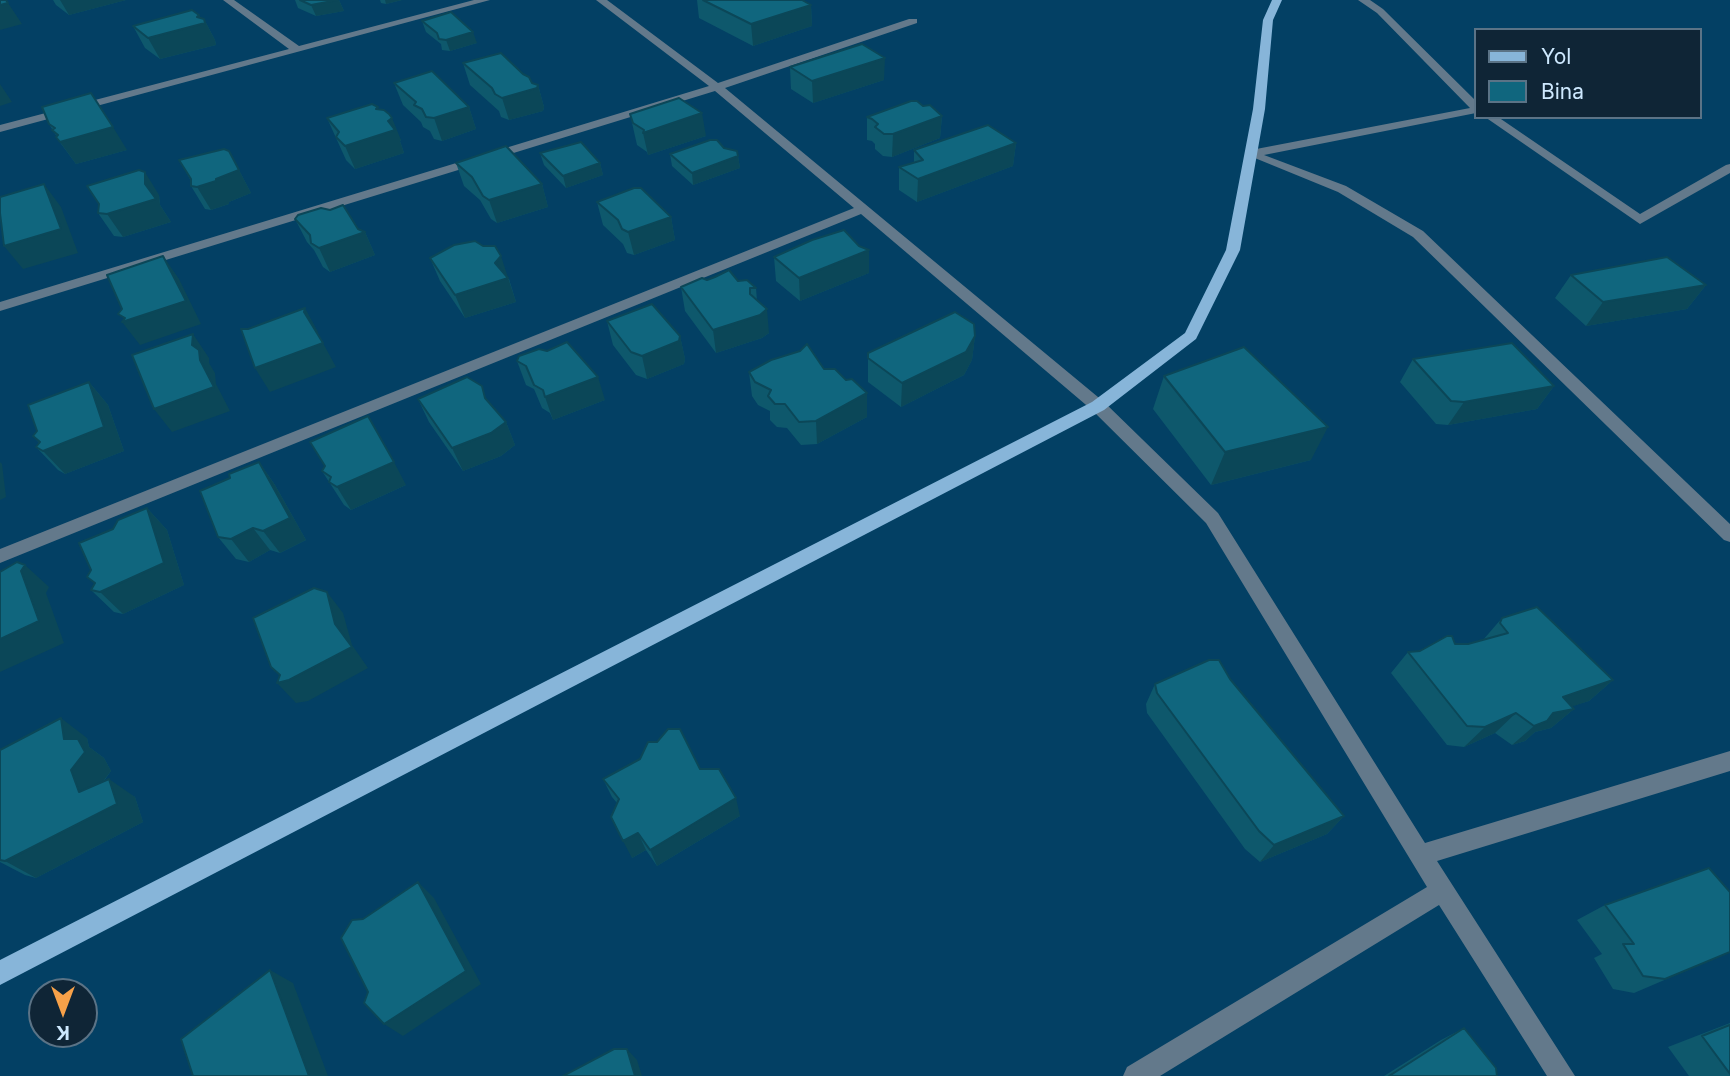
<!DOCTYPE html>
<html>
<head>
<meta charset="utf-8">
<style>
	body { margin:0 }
	#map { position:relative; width:1730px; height:1076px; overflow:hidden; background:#034064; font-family:Inter,sans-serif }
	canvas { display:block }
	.legend { position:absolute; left:1474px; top:28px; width:228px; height:91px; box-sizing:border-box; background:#0f2536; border:2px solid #5b7386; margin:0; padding:9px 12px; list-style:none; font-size:21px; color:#cde8fe }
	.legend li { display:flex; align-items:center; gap:14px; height:35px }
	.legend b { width:35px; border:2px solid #5b7386 }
	.north { position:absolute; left:28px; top:978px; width:70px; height:70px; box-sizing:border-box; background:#0f2536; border:2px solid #5b7386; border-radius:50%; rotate:180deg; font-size:19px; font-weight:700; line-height:28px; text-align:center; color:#cde8fe }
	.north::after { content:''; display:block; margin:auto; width:24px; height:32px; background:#f7a149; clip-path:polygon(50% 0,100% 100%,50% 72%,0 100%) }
</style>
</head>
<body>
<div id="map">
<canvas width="1730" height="1076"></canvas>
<ul class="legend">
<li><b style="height:9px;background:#87b5d9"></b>Yol</li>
<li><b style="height:19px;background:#10667e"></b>Bina</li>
</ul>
<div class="north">K</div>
</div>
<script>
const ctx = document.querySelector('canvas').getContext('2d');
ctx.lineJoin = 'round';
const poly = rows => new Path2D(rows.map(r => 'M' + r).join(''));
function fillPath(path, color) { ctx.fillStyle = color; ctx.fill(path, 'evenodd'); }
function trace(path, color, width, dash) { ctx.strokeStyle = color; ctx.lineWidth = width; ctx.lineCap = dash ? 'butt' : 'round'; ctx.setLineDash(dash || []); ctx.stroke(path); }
const minor = poly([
	[223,0,234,0,299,46,474,0,490,0,0,132,0,125,289,49,223,0],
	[596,0,607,0,718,83,909,19,917,19,917,23,725,88,1104,402,1218,513,1425,843,1730,751,1730,771,1437,861,1575,1076,1547,1076,1439,905,1160,1076,1123,1076,1127,1067,1427,887,1206,523,1092,410,861,214,0,563,0,549,854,208,715,91,0,311,0,302,709,86,596,0],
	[1358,0,1370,0,1383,9,1476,101,1476,113,1264,155,1346,186,1423,231,1730,524,1730,542,1724,540,1413,237,1338,192,1245,154,1251,150,1470,108,1377,13,1358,0],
	[1485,117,1498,117,1640,214,1726,165,1730,164,1730,173,1640,224,1485,117]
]);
const major = poly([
	[1272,0,1282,0,1273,20,1265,109,1240,250,1196,339,1104,410,0,985,0,960,1092,402,1185,333,1226,250,1253,109,1263,20,1272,0]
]);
const wall = poly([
	[53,0,126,0,69,15,56,5],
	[295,0,339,0,344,11,316,16,298,8],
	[380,0,402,0,386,4,381,3],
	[697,0,802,0,811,5,812,26,753,46,699,18],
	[199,15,201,18,204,19,215,40,216,45,160,59,145,48,133,26],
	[422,21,477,43,450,51,442,50,441,44,426,32],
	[463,63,538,85,544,107,543,111,509,120,501,117,499,111,470,85],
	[790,67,884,80,813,103,791,89],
	[394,83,469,107,476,129,442,141,434,139,430,131,423,127,421,122,403,105],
	[923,106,942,116,940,138,892,157,883,156,875,149,875,144,872,141,867,140,867,117],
	[378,109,401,140,400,141,404,153,355,169,346,160,327,118],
	[630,114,706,136,648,155,647,152,637,145],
	[49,124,127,150,76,164,56,137,57,137],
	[1016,143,1013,166,917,202,899,190,899,167,914,163,914,150],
	[724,148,738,156,740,168,693,185,672,166,670,154],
	[229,151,251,193,229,202,229,204,211,210,205,209,191,186,191,181,179,160],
	[540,153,600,163,603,175,566,188,544,165],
	[456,163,542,184,548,207,497,223,491,219,480,200,464,186],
	[159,195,160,205,171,222,123,237,114,236,98,213],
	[597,202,671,217,675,240,634,255,627,253,623,244,603,225],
	[295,219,358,229,365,232,375,255,330,272,323,267,314,250,307,242],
	[859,246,869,250,869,273,800,301,776,281,774,257],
	[430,258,509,279,516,302,465,318,440,281],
	[1571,275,1706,285,1687,309,1586,326,1555,298],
	[707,280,738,281,756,288,757,301,769,333,762,338,716,353,685,311,681,287],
	[607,321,680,336,685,359,684,364,647,379,636,375,613,345],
	[975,336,972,360,964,375,901,407,868,382,868,353],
	[1413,359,1554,386,1537,409,1448,425,1436,424,1400,382],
	[517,361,605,400,553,420,550,413,542,408,534,389,526,385],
	[824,369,867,417,817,444,801,445,787,428,777,427,770,420,770,411,758,405,752,396,749,372],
	[1164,376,1311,460,1211,485,1153,409],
	[89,382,108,405,124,451,65,474,58,470,36,447,39,443,33,436],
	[418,399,488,402,506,422,515,445,501,456,463,471,429,422],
	[259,462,275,485,306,540,280,553,270,550,249,562,236,559,218,537,230,478],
	[322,471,406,485,351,510,344,505],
	[147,508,167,530,184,585,123,614,114,612,91,590,95,584,87,577,113,529],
	[1502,618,1613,680,1589,701,1572,706,1574,709,1551,728,1535,732,1525,741,1512,745,1495,733,1464,747,1447,745,1391,673,1408,652,1420,651,1455,644,1468,644,1483,640],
	[1230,679,1344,816,1327,834,1260,862,1245,849,1147,713,1146,704,1155,684],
	[87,738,89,747,104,758,111,771,104,781,135,797,143,822,36,878,25,875,0,862,0,750],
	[657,742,700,769,740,816,657,866,646,850,632,858,617,803,612,797,603,779,640,759],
	[1605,905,1730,952,1634,993,1613,989,1594,958,1602,954,1577,920],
	[1730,1023,1730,1076,1689,1076,1668,1047],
	[1464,1028,1497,1076,1384,1076,1441,1040]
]);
const shadedWall = poly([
	[60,0,126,0,69,15],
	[339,0,344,11,316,16,311,5],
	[385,0,402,0,386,4],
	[8,3,22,24,0,30,0,5],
	[811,5,812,26,753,46,751,24],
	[199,15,204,24,204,19,215,40,216,45,160,59,148,38,197,17],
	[473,32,477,43,450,51,446,40],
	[885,58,884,80,813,103,812,81],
	[0,84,12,102,0,106],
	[538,85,544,107,543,111,509,120,502,98],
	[469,107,476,129,442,141,434,118],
	[702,113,706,136,648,155,643,133],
	[942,116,940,138,892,157,893,134],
	[392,118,401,140,400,141,404,153,355,169,345,146],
	[113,127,127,150,76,164,60,142],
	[1016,143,1013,166,917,202,918,179],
	[738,156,740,168,693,185,692,173],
	[600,163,603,175,566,188,563,176],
	[239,170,251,193,229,202,229,204,211,210,197,187],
	[145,172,159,195,160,205,171,222,123,237,107,214,145,184],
	[44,184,61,207,78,253,23,269,4,246],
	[542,184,548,207,497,223,489,200],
	[671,217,675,240,634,255,628,232],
	[365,232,375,255,330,272,319,248],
	[869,250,869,273,800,301,799,278],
	[163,256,179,279,201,324,140,345,122,322],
	[501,256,516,302,465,318,455,295,495,263],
	[1706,285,1687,309,1586,326,1603,302],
	[305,308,318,332,317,336,304,312],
	[767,309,769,333,762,338,716,353,713,330],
	[193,334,209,358,209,363,215,373,216,384,230,411,172,432,154,409,200,360,192,345],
	[680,336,685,359,684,364,647,379,642,356],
	[975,336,972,360,964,375,901,407,902,383],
	[323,343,336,367,270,392,255,368],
	[598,377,605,400,553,420,545,397],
	[89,382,108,405,124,451,65,474,43,451],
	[1554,386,1537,409,1448,425,1464,402],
	[867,393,867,417,817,444,816,421],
	[506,422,515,445,501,456,463,471,452,448],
	[1328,427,1311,460,1211,485,1225,452],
	[0,462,2,464,6,497,0,500],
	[259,462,275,485,306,540,280,553,263,531],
	[394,462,406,485,351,510,337,487],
	[147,508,167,530,184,585,123,614,100,592],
	[253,528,270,550,249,562,231,539],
	[25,565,49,587,46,593,64,643,0,672,0,639,21,571],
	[327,592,343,613,352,645,368,668,308,701,296,703,277,683,335,624],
	[1613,680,1589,701,1540,717,1563,697],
	[1574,709,1551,728,1535,732,1525,741,1512,745,1534,726,1553,713],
	[1516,713,1495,733,1464,747,1485,727],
	[61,718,87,738,89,747,104,758,111,771,98,788,109,779,135,797,143,822,36,878,5,861,79,792,71,770,64,739],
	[736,798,740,816,657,866,650,850],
	[1344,816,1327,834,1260,862,1274,845],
	[638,833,646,850,632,858,623,841],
	[418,882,434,898,481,984,403,1036,384,1024],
	[270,970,293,983,328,1076,309,1076],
	[627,1049,637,1060,642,1076,635,1076]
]);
const building = poly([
	[0,0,6,0,8,3,0,5,0,0],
	[300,0,338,0,311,5,300,0],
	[703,0,802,0,811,5,751,24,703,0],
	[192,10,199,15,197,17,204,19,205,23,148,38,133,26,192,10],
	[451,12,473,32,446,40,439,39,437,33,422,21,451,12],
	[862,44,885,58,812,81,790,67,862,44],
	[501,53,523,74,529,77,532,83,538,85,537,88,502,98,495,94,492,88,463,63,501,53],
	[432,71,469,107,434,118,426,117,422,109,414,105,416,102,394,83,432,71],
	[91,93,113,127,60,142,56,137,58,135,52,130,55,128,49,124,42,107,91,93],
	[679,98,702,113,643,133,644,130,633,123,630,114,679,98],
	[911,101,917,101,923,106,930,105,942,116,893,134,884,134,875,127,878,124,872,119,867,117,911,101],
	[372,104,378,107,376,109,384,110,389,114,392,118,388,121,395,130,345,146,336,137,339,132,327,118,372,104],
	[988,125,1016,143,918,179,899,167,923,160,914,150,988,125],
	[710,140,717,140,724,148,737,151,738,156,692,173,670,154,710,140],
	[581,142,600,163,563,176,540,153,581,142],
	[506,146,542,184,489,200,483,196,472,177,456,163,506,146],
	[224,149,229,151,239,170,216,179,216,181,197,187,191,186,191,179,179,160,224,149],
	[139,170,145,172,145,184,156,199,107,214,98,213,99,204,87,186,139,170],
	[44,184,61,229,4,246,0,213,0,197,44,184],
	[634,188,641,188,671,217,628,232,622,229,618,220,597,202,634,188],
	[343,205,358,229,365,232,319,248,311,243,310,235,295,219,298,215,321,208,330,210,343,205],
	[844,230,859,246,869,250,799,278,774,257,812,240,844,230],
	[475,241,483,246,495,246,501,256,495,263,508,278,455,295,430,258,454,245,475,241],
	[163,256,186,301,122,322,125,318,118,314,122,309,107,275,163,256],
	[1667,257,1706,285,1603,302,1571,275,1667,257],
	[729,270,738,281,747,280,756,288,750,288,750,294,767,309,760,315,713,330,681,287,702,278,707,280,715,277,729,270],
	[652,304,680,336,679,341,642,356,631,352,607,321,652,304],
	[305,308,304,312,323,343,255,368,241,329,248,329,305,308],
	[955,312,974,324,975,336,966,352,902,383,868,358,868,353,955,312],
	[193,334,192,345,199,350,200,360,214,387,154,409,132,355,193,334],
	[567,342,598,377,545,397,543,390,534,385,526,366,517,361,519,356,539,349,547,351,567,342],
	[1512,343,1554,386,1464,402,1451,401,1413,359,1512,343],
	[807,344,824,369,835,369,846,380,852,379,867,393,816,421,799,422,785,404,775,404,768,396,771,390,755,382,749,372,771,360,800,351,807,344],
	[1244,347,1328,427,1225,452,1164,376,1244,347],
	[467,377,482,386,485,398,506,422,491,433,452,448,418,399,467,377],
	[89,382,104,427,43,451,36,447,40,442,33,436,37,431,28,405,89,382],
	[368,416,394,462,337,487,329,482,331,477,322,471,325,466,310,442,368,416],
	[259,462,290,518,263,531,253,528,231,539,218,537,200,491,230,478,229,474,259,462],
	[147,508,164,563,100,592,91,590,95,583,87,577,91,570,79,543,113,529,118,520,147,508],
	[17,562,25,565,21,571,39,621,0,639,0,572,17,562],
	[314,588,327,592,335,624,352,647,289,680,277,683,280,675,271,667,253,618,314,588],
	[1537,607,1613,680,1563,697,1574,709,1553,713,1547,721,1534,726,1516,713,1485,727,1467,726,1408,652,1420,651,1447,636,1452,636,1455,644,1468,644,1508,633,1500,623,1502,618,1537,607],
	[1209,660,1219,660,1230,679,1344,816,1274,845,1259,831,1157,693,1155,684,1209,660],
	[61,718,64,739,78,739,85,752,71,770,79,792,109,779,117,804,5,861,0,860,0,750,61,718],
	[668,729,680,729,700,769,719,769,736,798,650,850,638,833,623,841,611,817,619,799,603,779,640,759,648,742,657,742,668,729],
	[1709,868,1730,892,1730,952,1665,979,1643,976,1623,944,1634,944,1605,905,1709,868],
	[418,882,466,971,384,1024,364,1003,368,992,341,938,352,920,363,919,418,882],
	[270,970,309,1076,193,1076,181,1039,270,970],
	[1730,1025,1730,1074,1702,1036,1730,1025],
	[1464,1028,1496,1068,1497,1076,1389,1076,1464,1028],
	[614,1049,627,1049,635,1076,563,1076,614,1049]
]);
fillPath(minor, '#63798b');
fillPath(major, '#87b5d9');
fillPath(wall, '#0e586c');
fillPath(shadedWall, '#0b4758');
fillPath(building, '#10667e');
trace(building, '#0b4758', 2);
</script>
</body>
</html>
